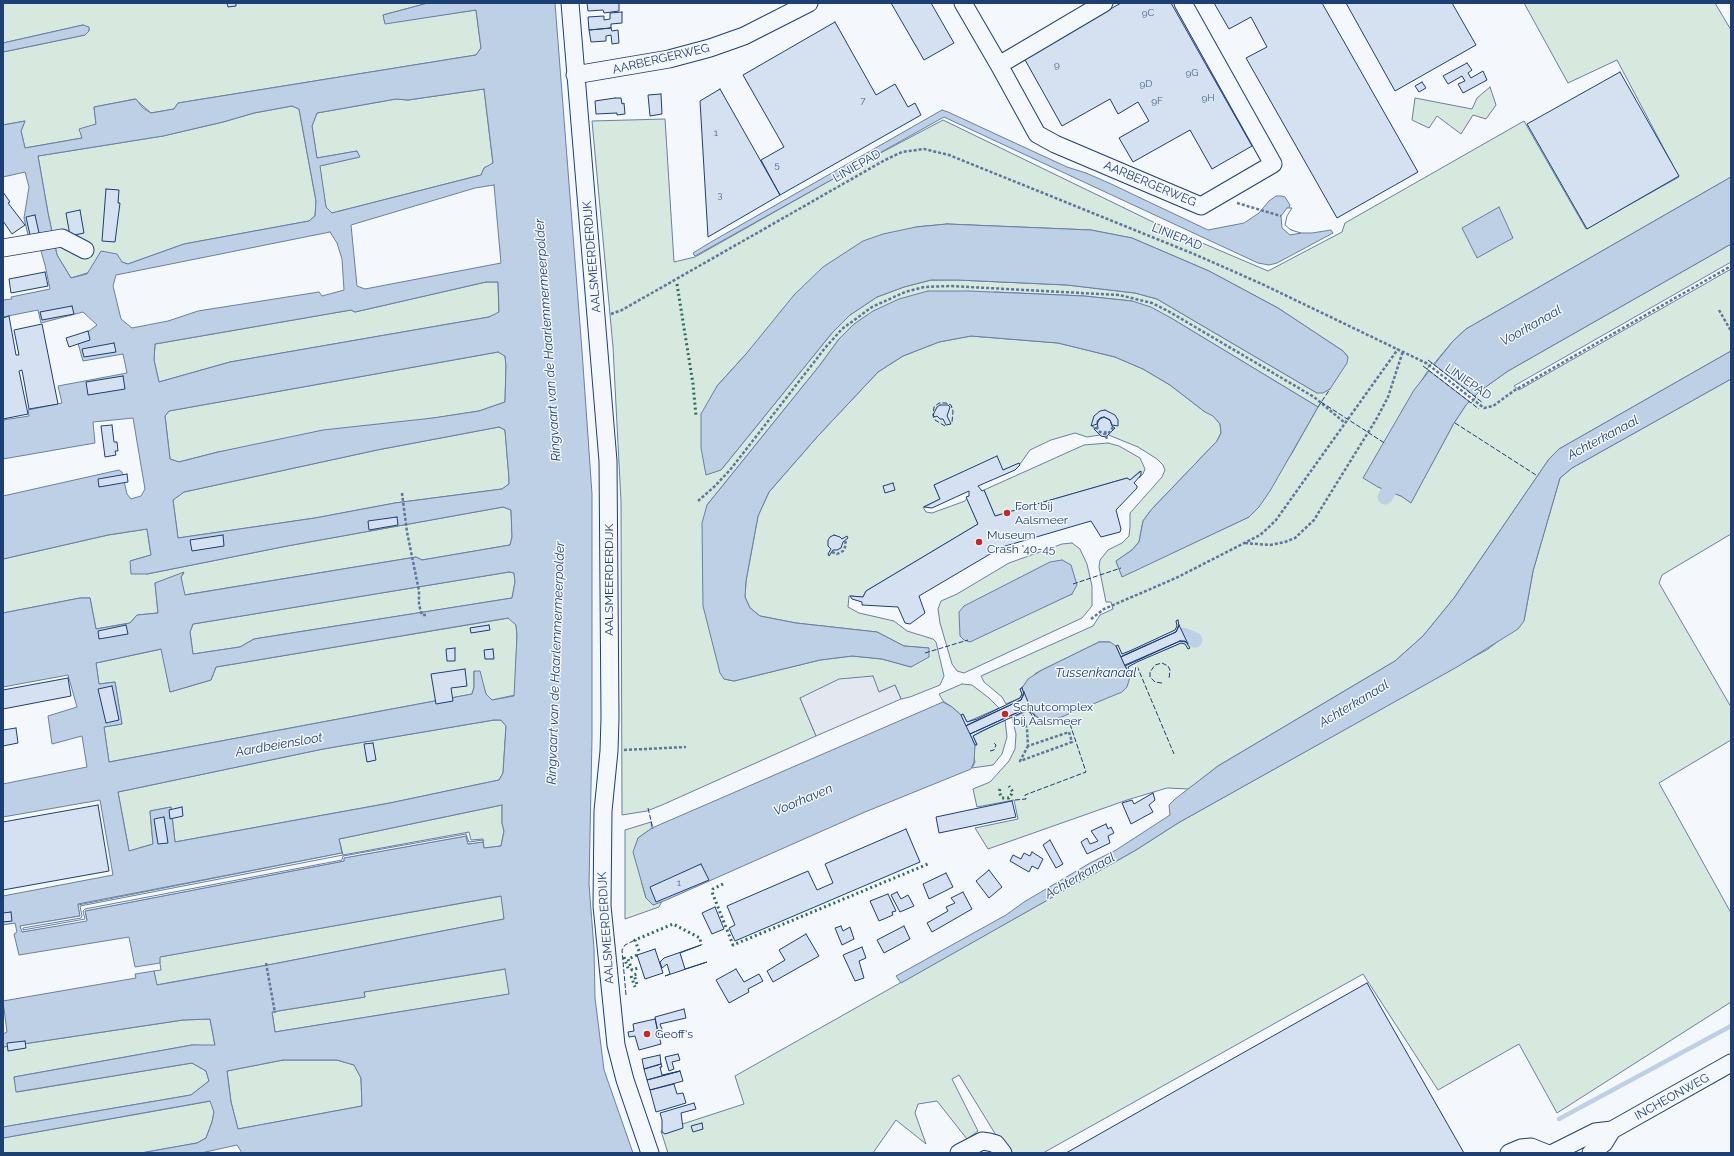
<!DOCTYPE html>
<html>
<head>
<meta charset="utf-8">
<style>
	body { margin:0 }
	#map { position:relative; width:1734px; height:1156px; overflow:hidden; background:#f4f7fb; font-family:Raleway,sans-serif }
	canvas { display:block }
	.frame { position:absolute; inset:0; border:4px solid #1d3f73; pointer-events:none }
</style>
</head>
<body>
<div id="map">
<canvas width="1734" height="1156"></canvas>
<div class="frame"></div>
</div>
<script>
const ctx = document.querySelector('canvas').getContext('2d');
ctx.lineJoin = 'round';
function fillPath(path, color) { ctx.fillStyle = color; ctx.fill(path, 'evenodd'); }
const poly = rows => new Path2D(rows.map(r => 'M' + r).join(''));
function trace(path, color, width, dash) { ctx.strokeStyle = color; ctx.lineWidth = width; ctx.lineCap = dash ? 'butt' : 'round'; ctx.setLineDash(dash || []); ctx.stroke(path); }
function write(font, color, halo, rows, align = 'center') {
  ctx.font = font + ' Raleway,sans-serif'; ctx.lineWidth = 3; ctx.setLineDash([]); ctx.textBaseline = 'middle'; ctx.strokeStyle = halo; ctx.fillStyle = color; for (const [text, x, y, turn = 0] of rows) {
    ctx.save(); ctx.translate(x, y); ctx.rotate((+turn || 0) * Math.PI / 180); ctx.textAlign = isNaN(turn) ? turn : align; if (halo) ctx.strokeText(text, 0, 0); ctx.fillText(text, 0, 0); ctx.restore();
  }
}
const green = poly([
	[3,3,428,3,383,15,385,23,476,10,481,48,476,55,178,103,174,109,151,113,135,99,94,107,96,124,82,138,25,148,21,131,25,121,3,125,3,52,85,35,89,31,89,28,83,25,3,43,3,3],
	[1524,3,1715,3,1731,30,1731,177,1466,329,1453,341,1427,372,1401,413,1378,487,1401,496,1411,502,1454,423,1466,405,1480,391,1508,371,1731,244,1731,262,1514,386,1519,390,1731,269,1731,351,1559,449,1549,459,1454,598,1423,636,1395,661,1218,766,1189,789,1167,788,1127,800,988,849,975,828,1018,819,1014,800,977,807,973,789,990,782,1009,761,1015,749,1016,734,1012,718,1027,711,1040,719,1110,642,1099,642,1036,673,1020,689,1022,694,1020,698,1006,704,1002,697,984,682,981,676,1093,626,1100,615,1113,609,1111,602,1106,602,1099,567,1100,560,1108,550,1122,543,1129,536,1130,527,1130,513,1162,477,1165,470,1163,465,1157,459,1138,447,1111,436,1092,426,1100,435,1087,437,1075,433,1051,440,1030,450,1020,464,1003,470,966,471,934,485,940,499,923,507,926,512,932,513,965,501,967,498,978,524,866,591,863,597,849,596,848,607,859,613,894,621,907,631,933,639,936,642,944,676,940,685,910,697,901,699,895,685,879,692,800,698,816,736,662,805,647,811,622,815,621,502,613,347,592,121,665,119,674,262,695,257,854,167,943,120,1153,222,1268,271,1342,232,1345,223,1524,121,1586,229,1679,177,1617,60,1568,83,1524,3],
	[947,224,1091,230,1132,238,1209,271,1278,308,1343,351,1348,357,1317,393,1157,299,1135,293,1067,285,958,280,931,280,904,287,877,297,850,315,832,333,721,470,717,386,746,354,916,227,947,224],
	[995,292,1084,296,1132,301,1171,318,1318,407,1292,453,1249,517,1122,576,1116,561,1132,550,1139,542,1143,521,1151,510,1217,441,1221,433,1220,424,1213,415,1205,412,1170,385,1143,369,1115,357,1058,343,971,336,939,342,903,356,878,372,817,437,769,492,758,516,746,581,745,597,750,608,760,616,796,623,877,632,904,646,929,648,911,667,882,659,852,656,820,660,734,681,724,679,707,505,820,365,839,339,995,292],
	[1490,87,1496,105,1486,119,1473,115,1461,134,1437,116,1429,128,1412,120,1415,98,1472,109,1477,98,1490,87],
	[484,89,493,164,484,168,481,175,332,213,326,207,319,166,359,157,357,151,317,158,312,126,317,113,396,99,408,100,484,89],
	[292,106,299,109,316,201,315,216,309,221,184,244,128,264,122,262,71,278,57,255,48,213,38,156,163,136,223,122,254,113,292,106],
	[486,282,498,282,499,313,489,317,230,362,159,382,154,360,155,344,351,310,355,312,486,282],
	[498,352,505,356,506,365,505,402,479,411,218,452,179,462,170,459,165,416,169,411,498,352],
	[1731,379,1731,534,1662,575,1659,583,1731,707,1731,740,1659,783,1731,913,1731,1002,1557,1113,1519,1044,1438,1090,1363,974,1043,1153,1007,1153,959,1075,952,1079,978,1131,967,1139,937,1101,918,1104,915,1113,926,1144,896,1120,873,1153,668,1153,661,1131,744,1104,735,1076,1136,850,1178,823,1488,649,1524,621,1533,571,1560,478,1572,468,1731,379],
	[499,427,505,430,509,478,509,484,502,489,395,503,315,518,178,538,173,500,184,492,377,450,499,427],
	[1108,443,1119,446,1140,458,1145,469,1143,474,1139,478,1140,471,1130,480,1127,478,995,516,984,490,1084,445,1108,443],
	[503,507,511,510,512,537,510,545,422,560,416,557,184,595,181,577,184,573,155,583,158,613,137,615,130,623,96,629,90,598,80,598,3,613,3,559,108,535,147,529,151,555,130,561,144,573,147,574,287,546,503,507],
	[1072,543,1080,549,1087,564,1092,586,1092,606,1082,618,964,673,957,671,952,664,940,623,938,609,941,601,957,594,1009,563,1062,544,1072,543],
	[1072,594,1036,610,964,606,1072,594],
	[509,572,514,573,515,582,512,598,254,639,240,647,193,654,190,632,193,624,509,572],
	[509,618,516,625,517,635,515,695,492,700,486,694,483,685,474,671,474,687,472,694,109,762,104,727,122,724,115,682,99,684,96,663,162,649,170,692,211,680,216,667,509,618],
	[962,684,972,685,989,698,999,708,967,722,963,714,961,715,952,707,943,701,939,694,962,684],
	[494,720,501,720,506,726,503,773,499,780,390,803,175,842,171,807,150,811,153,844,129,851,118,792,323,749,494,720],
	[1005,720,1007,737,1002,754,993,765,972,768,975,762,973,755,975,745,977,744,973,736,1005,720],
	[502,805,502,823,504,831,501,846,484,848,483,839,471,840,469,832,343,855,339,839,502,805],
	[651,822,652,828,638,838,642,884,646,898,653,905,662,901,659,907,625,919,625,830,651,822],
	[502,896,504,919,268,965,156,985,154,971,161,970,159,957,502,896],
	[506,969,510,994,275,1032,272,1012,365,997,364,992,506,969],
	[210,1019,215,1046,192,1045,14,1077,17,1092,192,1063,206,1071,209,1081,191,1095,3,1127,3,1047,183,1020,210,1019],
	[283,1060,337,1060,354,1065,361,1078,362,1106,238,1129,231,1102,227,1071,283,1060],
	[211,1101,214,1112,212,1122,206,1138,197,1143,141,1153,3,1153,3,1138,211,1101]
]);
const parking = poly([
	[873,676,879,692,895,685,901,699,816,736,800,698,839,679,873,676]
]);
const water = poly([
	[428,3,555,3,582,351,592,494,592,738,589,884,594,949,595,998,604,1070,633,1153,242,1153,237,1145,201,1153,141,1153,197,1143,206,1138,212,1122,214,1112,210,1101,3,1138,3,1127,191,1095,209,1081,206,1071,192,1063,16,1092,14,1077,192,1045,215,1045,210,1019,183,1020,3,1047,3,1034,7,1032,3,1001,136,978,135,974,154,971,157,985,268,965,504,919,501,896,160,957,160,963,135,967,129,937,19,955,14,934,17,932,15,923,3,925,3,896,113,875,100,800,3,817,3,784,87,767,82,736,52,744,48,716,77,707,68,675,3,687,3,613,80,598,90,598,96,629,130,623,137,615,158,613,155,583,184,572,181,577,185,595,416,557,422,560,510,545,512,537,511,510,503,507,287,546,147,574,131,574,130,561,151,555,147,529,108,535,3,559,3,496,119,470,122,472,127,494,131,499,141,496,145,489,133,418,93,422,95,443,3,459,3,420,29,416,28,410,62,403,58,386,127,373,123,354,83,361,77,340,97,325,83,312,41,323,38,310,3,317,3,300,12,299,11,297,50,289,45,265,37,237,29,239,24,218,29,187,25,172,3,177,3,125,25,121,21,131,25,148,82,138,79,129,96,124,94,107,136,99,143,108,151,113,174,109,178,103,476,55,481,48,476,10,385,24,383,15,428,3],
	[484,89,493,163,484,168,481,175,332,213,326,207,320,166,360,157,357,151,317,158,312,126,317,113,396,99,408,100,484,89],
	[292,106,299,109,316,201,315,216,309,221,184,244,128,264,122,262,117,254,101,251,87,274,71,278,57,255,48,213,38,156,163,136,223,122,254,113,292,106],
	[494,185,501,263,365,289,357,286,351,225,475,188,494,185],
	[330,232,337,243,342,259,344,290,322,296,319,292,198,311,168,321,132,328,121,319,113,286,116,275,330,232],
	[486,282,498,282,499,312,489,317,230,362,159,382,154,360,155,344,351,310,355,312,486,282],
	[498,352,505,356,506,365,505,402,479,411,433,418,323,430,218,452,179,462,170,459,165,416,169,411,498,352],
	[499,427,505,430,509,479,509,484,502,489,395,503,315,518,178,538,173,500,184,492,377,450,499,427],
	[509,572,514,573,515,582,512,598,254,639,240,647,193,654,190,632,193,624,509,572],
	[508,618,516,625,517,635,514,696,492,700,486,694,480,671,474,671,474,687,472,694,109,762,104,727,122,724,115,682,99,684,96,663,161,649,170,692,211,680,216,667,508,618],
	[494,720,501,720,506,726,503,773,499,780,390,803,175,842,171,807,150,811,153,844,129,851,118,792,323,749,494,720],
	[502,805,502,823,504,831,501,846,484,848,483,842,468,844,466,836,343,858,344,861,85,911,87,920,22,932,21,926,80,916,78,904,342,853,339,839,502,805],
	[505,969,509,994,275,1032,272,1012,365,997,364,992,505,969],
	[283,1060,337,1060,354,1065,361,1078,362,1106,238,1129,231,1102,227,1071,283,1060],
	[83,25,89,27,89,31,85,35,3,52,3,43,83,25],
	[942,110,948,112,1067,167,1086,173,1109,183,1208,230,1244,223,1259,213,1269,201,1276,196,1282,196,1285,197,1290,205,1283,226,1298,233,1312,233,1331,230,1333,233,1277,263,1269,265,1258,263,944,117,695,256,694,255,693,253,711,242,942,110],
	[1731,177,1731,244,1508,371,1480,391,1466,405,1454,423,1411,503,1401,496,1378,487,1363,478,1414,390,1453,341,1466,329,1731,177],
	[1499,207,1513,238,1477,258,1462,228,1499,207],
	[947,224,1091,230,1132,238,1209,271,1278,308,1343,351,1348,357,1347,363,1330,389,1323,393,1317,393,1157,299,1135,293,1067,285,958,280,931,280,904,287,877,297,850,315,832,333,721,470,706,475,701,448,701,414,717,386,746,354,794,295,823,267,863,241,883,234,916,227,947,224],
	[928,291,969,291,1084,296,1132,301,1151,307,1171,318,1318,407,1270,491,1259,507,1249,517,1122,577,1116,561,1132,550,1139,542,1143,521,1151,510,1217,441,1221,433,1220,424,1213,416,1205,412,1170,385,1143,369,1115,357,1058,343,971,336,939,342,903,356,878,372,817,437,769,492,758,516,746,581,745,597,750,608,760,616,796,623,877,632,904,646,929,648,929,657,911,667,882,659,852,656,820,660,734,681,724,679,720,673,703,606,702,523,707,505,820,365,839,339,854,324,873,311,899,299,928,291],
	[1731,351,1731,379,1572,468,1560,478,1533,571,1524,621,1518,629,1457,667,1178,823,1136,850,901,983,896,976,1006,915,1024,902,1090,863,1116,850,1170,815,1169,805,1175,799,1218,766,1395,661,1423,636,1454,598,1549,459,1559,449,1731,351],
	[1062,560,1071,565,1077,585,1072,594,970,642,964,640,960,636,959,612,964,606,1050,562,1062,560],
	[1099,642,1110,642,1116,646,1130,677,1127,687,1122,692,1054,720,1047,721,1040,719,1028,709,1022,711,1024,694,1022,688,1028,679,1042,670,1099,642],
	[943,702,952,707,961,715,971,734,970,734,975,745,974,762,971,769,865,812,664,901,653,905,646,898,633,852,638,838,652,828,943,702]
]);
const pier = poly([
	[1287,208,1292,208,1287,216,1285,225,1291,230,1301,233,1290,235,1282,228,1281,216,1287,208],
	[1432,363,1476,397,1471,403,1427,369,1432,363],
	[466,834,469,842,483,840,483,842,468,844,466,836,344,858,344,861,85,911,87,921,22,932,20,926,80,916,78,905,342,853,343,855,80,906,82,916,81,918,23,928,23,930,85,919,83,911,85,909,342,860,343,856,466,834]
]);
const stream = poly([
	[1559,1119,1731,1026]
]);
const canal = poly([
	[1385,497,1399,474],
	[1165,643,1183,635,1195,640]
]);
const building = poly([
	[227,3,236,3,236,6,228,7,227,3],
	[587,3,619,3,619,11,604,13,603,10,588,11,587,3],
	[891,3,931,3,954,43,924,60,891,3],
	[1121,3,1171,3,1252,146,1212,169,1190,130,1133,162,1119,138,1149,121,1138,102,1118,114,1110,99,1062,126,1024,58,1121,3],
	[1214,3,1322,3,1418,172,1337,218,1246,58,1267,47,1251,17,1229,29,1214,3],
	[1346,3,1452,3,1476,45,1395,91,1346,3],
	[622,12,622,23,611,24,611,28,589,30,588,17,604,16,604,20,610,19,610,13,622,12],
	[835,22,876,95,895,84,908,107,915,103,921,115,780,195,761,160,784,147,743,75,835,22],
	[611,28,612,31,618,30,619,43,612,44,611,35,606,36,606,41,591,42,589,30,611,28],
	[1467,63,1472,70,1468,73,1471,78,1483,71,1487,80,1463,93,1458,84,1465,81,1462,76,1448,84,1443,76,1467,63],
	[1620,72,1679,176,1587,229,1527,124,1620,72],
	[1422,82,1426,88,1419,92,1415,86,1422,82],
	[720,89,780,195,708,237,700,101,720,89],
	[661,94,662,114,650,116,648,95,661,94],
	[615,98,621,98,622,104,624,103,625,114,617,115,617,113,596,114,595,101,615,98],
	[106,189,119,190,118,203,120,203,115,242,102,241,106,189],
	[3,192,10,202,8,203,25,225,12,234,3,221,3,192],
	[80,210,84,233,70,236,66,213,80,210],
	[35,215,39,233,30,235,26,217,35,215],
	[45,272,48,286,11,293,9,279,45,272],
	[72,306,74,314,42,320,40,312,72,306],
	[9,316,16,355,19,355,14,330,42,324,58,404,29,409,22,370,19,371,28,414,3,419,3,318,9,316],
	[88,331,90,340,69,347,66,338,88,331],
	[114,343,116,352,84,357,82,349,114,343],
	[123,376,125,389,88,395,86,382,123,376],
	[940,405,948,405,950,407,947,416,951,424,946,425,943,419,940,419,937,416,935,417,933,415,937,407,940,405],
	[1105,410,1115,415,1118,420,1118,426,1112,425,1110,420,1104,417,1100,418,1097,424,1091,426,1094,416,1100,411,1105,410],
	[1104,417,1110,420,1112,426,1115,428,1106,437,1101,436,1094,429,1098,428,1097,422,1098,420,1104,417],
	[112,425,114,442,117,442,118,451,115,451,116,455,105,457,101,426,112,425],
	[997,456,1003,470,1019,463,1020,465,1015,470,978,486,982,491,984,490,995,516,1127,478,1130,480,1141,471,1141,475,1134,483,1137,486,1137,488,1116,510,1121,529,1120,532,1101,537,1091,521,1002,547,919,596,925,613,910,624,905,623,898,607,862,605,862,602,852,599,850,596,851,596,863,597,866,591,978,524,966,497,969,496,969,491,932,508,924,507,940,499,934,485,997,456],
	[127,474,128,482,99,487,98,479,127,474],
	[893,483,895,490,885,493,883,486,893,483],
	[397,517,398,525,369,530,368,521,397,517],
	[223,535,224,546,192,551,190,540,223,535],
	[834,535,840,537,842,539,847,536,848,538,843,542,841,548,837,550,833,550,829,556,828,554,831,549,828,546,828,540,830,537,834,535],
	[1178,620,1179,626,1176,632,1121,657,1116,646,1118,645,1122,654,1132,650,1175,630,1177,626,1176,621,1178,620],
	[126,625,128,634,99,639,98,631,126,625],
	[489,625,490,630,471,633,470,628,489,625],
	[1179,625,1188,644,1185,641,1180,641,1125,666,1121,657,1122,656,1176,632,1179,625],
	[1180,641,1186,642,1190,648,1188,649,1185,644,1181,643,1137,662,1128,667,1132,676,1130,677,1125,665,1180,641],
	[455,648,455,661,447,661,446,649,455,648],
	[493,649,494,659,485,659,484,650,493,649],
	[465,669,467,686,451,688,453,701,436,704,431,674,465,669],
	[68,678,71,696,3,709,3,690,68,678],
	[112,686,119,720,106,723,98,689,112,686],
	[1022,688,1024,694,1021,700,966,726,961,715,963,714,967,722,977,719,1020,698,1022,694,1020,689,1022,688],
	[1024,692,1032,712,1029,709,1025,709,970,734,966,726,967,725,1021,700,1024,692],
	[1025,709,1030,710,1035,716,1033,717,1030,712,1025,711,982,731,973,736,977,745,975,745,970,734,1025,709],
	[16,728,18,743,3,746,3,730,16,728],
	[373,743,376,760,367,762,364,744,373,743],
	[1153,793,1155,800,1149,805,1153,812,1131,824,1122,803,1132,800,1134,804,1153,793],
	[1012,801,1016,817,939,833,936,817,1012,801],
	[98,805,109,871,3,890,3,822,98,805],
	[182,807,183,816,170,819,169,810,182,807],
	[164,817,168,843,158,844,154,819,164,817],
	[1106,824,1108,829,1111,827,1114,833,1108,836,1110,843,1087,854,1081,842,1087,838,1090,844,1098,841,1091,831,1106,824],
	[906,829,920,862,735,941,729,928,735,925,727,906,808,871,817,890,833,883,825,864,906,829],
	[1050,840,1063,864,1056,868,1043,845,1050,840],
	[1032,852,1043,859,1038,869,1032,866,1029,872,1010,861,1013,855,1021,859,1024,853,1030,856,1032,852],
	[701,864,709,880,656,902,650,887,701,864],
	[989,870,1002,887,989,898,976,881,989,870],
	[946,873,953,887,929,899,923,884,946,873],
	[897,892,901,899,908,895,914,906,900,912,891,895,897,892],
	[963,892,972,909,932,932,927,923,948,911,946,907,955,903,951,898,963,892],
	[888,894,896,911,892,912,893,915,879,921,870,901,888,894],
	[715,907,724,929,712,934,702,913,715,907],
	[11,912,12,921,3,922,3,913,11,912],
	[841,926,843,931,850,927,854,939,842,945,835,928,841,926],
	[904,926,910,939,884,953,877,940,904,926],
	[806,934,819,956,773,982,767,971,785,960,779,950,806,934],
	[701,945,680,953,685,969,707,962,665,976,670,974,667,964,662,968,660,962,664,958,701,945],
	[862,947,866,958,859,961,864,978,855,981,843,955,862,947],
	[655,949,663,973,645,979,637,955,655,949],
	[736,969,744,982,759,974,763,981,748,989,749,992,729,1003,716,980,736,969],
	[1367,983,1464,1153,1066,1153,1193,1081,1367,983],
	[684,1009,686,1018,660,1024,663,1032,658,1034,655,1017,684,1009],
	[655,1019,661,1044,639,1050,635,1036,629,1037,628,1032,634,1031,633,1024,655,1019],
	[25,1041,26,1048,8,1051,7,1043,25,1041],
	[678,1054,680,1060,672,1062,674,1069,669,1071,665,1057,678,1054],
	[660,1055,661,1064,644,1069,642,1059,660,1055],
	[661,1064,662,1067,660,1067,662,1075,680,1071,647,1080,644,1069,661,1064],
	[680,1071,683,1081,650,1090,647,1080,680,1071],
	[674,1084,677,1094,683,1093,686,1103,656,1112,650,1090,674,1084],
	[694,1103,696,1109,681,1113,683,1128,665,1134,662,1132,662,1120,660,1113,694,1103],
	[702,1123,703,1129,693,1132,691,1126,702,1123]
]);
const path = poly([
	[1237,203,1281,216],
	[1719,310,1731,331],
	[611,314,622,310,885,160,902,152,924,149,949,155,1194,254,1262,284,1426,363,1484,408,1493,406,1515,390,1731,266],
	[1096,427,1100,432,1105,434,1110,432,1113,427],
	[1105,431,1107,440],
	[402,493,407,532,419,591,419,605,422,615,426,615],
	[698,501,715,486,730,470,825,348,842,329,872,307,905,292,924,287,950,286,1119,295,1152,303,1168,311,1314,397,1345,423],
	[1245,543,1270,545,1285,542,1295,538,1314,520,1377,418,1388,397,1403,351],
	[832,552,837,554,843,551,846,545,845,540],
	[1091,619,1104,609,1176,578,1260,535,1268,528,1276,520,1398,349],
	[1023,715,1027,729,1028,746,1069,732,1072,742,1020,761,1028,746],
	[624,750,686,747],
	[266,963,275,1013]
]);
const minor = poly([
	[570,3,608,461,610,718,609,751,603,811,602,906,616,1045,625,1080,650,1153],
	[963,3,999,65,1037,134,1055,144,1201,206,1273,164,1183,3],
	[999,65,1104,3],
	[575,75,669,59,710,48,744,36,809,3],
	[3,248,62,238,85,250],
	[959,1153,982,1141,989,1142,996,1144,1003,1153],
	[1509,1153,1521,1148,1531,1147,1546,1153],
	[1553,1153,1595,1132,1612,1130,1731,1063],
	[1591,1153,1604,1143,1612,1130]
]);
const hedge = poly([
	[677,284,693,384,696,416],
	[1000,789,999,792,1002,798,1009,798,1013,792,1009,786],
	[723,884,713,889,712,892,733,945,928,864],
	[639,951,635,940,673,924,700,938,701,945],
	[637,955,628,959,632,970,638,968],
	[624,957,629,971],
	[631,976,635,987],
	[637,984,634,975,639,973]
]);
const fence = poly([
	[1428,360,1483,403],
	[1423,366,1479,409],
	[1321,402,1386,444],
	[1318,407,1330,389],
	[1455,423,1536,475],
	[945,426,935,420,933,416,934,407,939,403,946,403,951,405,953,411,952,422],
	[1073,584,1121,568],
	[925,653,968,640],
	[1137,666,1174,754],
	[1162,683,1155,682,1150,677,1150,672,1155,665,1162,663,1168,666,1170,670,1169,679],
	[990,751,994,750,996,745,994,743],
	[1015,800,1026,799,1025,795,1086,772,1069,721],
	[648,808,653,829],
	[626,995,622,950,625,945,635,940]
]);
const markers = [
	[1007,513,4,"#c62828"],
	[979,542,4,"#c62828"],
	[1005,714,4,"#c62828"],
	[647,1034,4,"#c62828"]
];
const numberNames = [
	["9C",1148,13],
	["9",1057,65],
	["9G",1192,73],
	["9D",1146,84],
	["9H",1208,98],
	["7",863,101],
	["9F",1157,101],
	["1",716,133],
	["5",777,165],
	["3",720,195],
	["1",679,883]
];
const streetNames = [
	["AARBERGERWEG",661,59,-13],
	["LINIEPAD",857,166,-30],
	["AARBERGERWEG",1150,184,23],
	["LINIEPAD",1177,237,22],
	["AALSMEERDERDIJK",592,257,-95],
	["LINIEPAD",1468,382,35],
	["AALSMEERDERDIJK",609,580,-90],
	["AALSMEERDERDIJK",606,928,-94],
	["INCHEONWEG",1672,1097,-29]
];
const poiNames = [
	["Fort bij",1015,506],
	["Aalsmeer",1015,520],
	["Museum",987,535],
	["Crash '40-45",987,549],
	["Schutcomplex",1013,707],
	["bij Aalsmeer",1013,721],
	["Geoff's",655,1034]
];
const waterNames = [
	["Voorkanaal",1531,326,-30],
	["Ringvaart van de Haarlemmermeerpolder",548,340,-94],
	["Achterkanaal",1603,438,-28],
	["Ringvaart van de Haarlemmermeerpolder",556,663,-88],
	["Tussenkanaal",1096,673],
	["Achterkanaal",1354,704,-31],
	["Aardbeiensloot",279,745,-10],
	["Voorhaven",803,800,-23],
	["Achterkanaal",1080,876,-30]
];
fillPath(green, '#d7e8df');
trace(green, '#687fa3', 1);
fillPath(parking, '#e3e8f0');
trace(parking, '#687fa3', 1);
fillPath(water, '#bed0e5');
trace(water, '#687fa3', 1);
fillPath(pier, '#f4f7fb');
trace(pier, '#687fa3', 1);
trace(stream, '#bed0e5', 4.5);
trace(canal, '#bed0e5', 15);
fillPath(building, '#d5e0f0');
trace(building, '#1d3f73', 1);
trace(minor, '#1d3f73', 19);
trace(path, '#5e769c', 2.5, [3, 2]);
trace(minor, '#f4f7fb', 17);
trace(hedge, '#2c6c60', 3, [2, 3]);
trace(fence, '#1d3f73', 1, [5, 2]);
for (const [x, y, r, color] of markers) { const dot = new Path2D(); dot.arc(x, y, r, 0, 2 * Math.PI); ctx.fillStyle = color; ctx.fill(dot); trace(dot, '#f4f7fb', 1.5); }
write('10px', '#4b6792', null, numberNames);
write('12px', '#1d3f73', '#f4f7fb', streetNames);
write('12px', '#1d3f73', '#f4f7fb', poiNames, 'left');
write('italic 13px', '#1d3f73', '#f4f7fb', waterNames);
</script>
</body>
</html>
